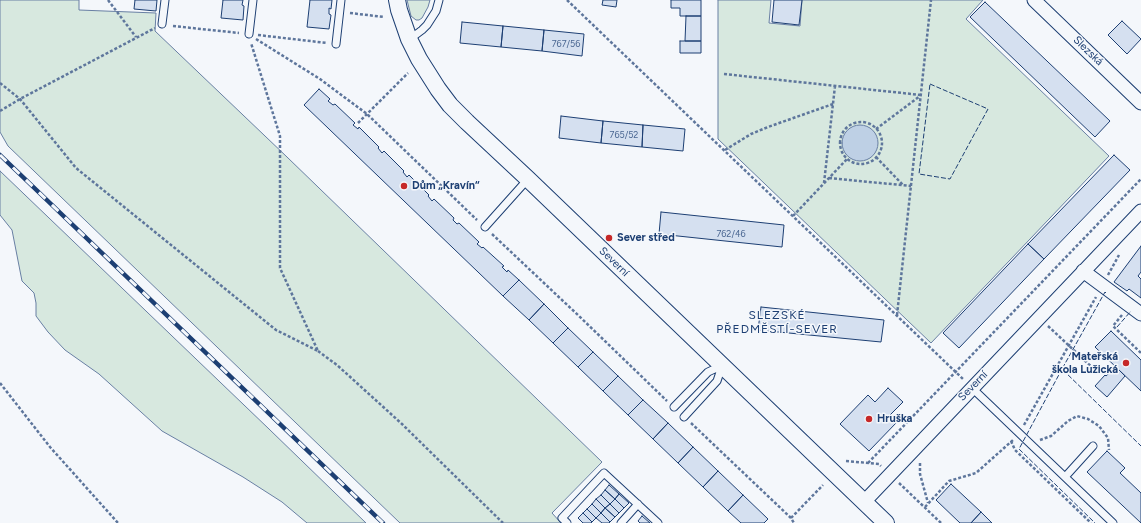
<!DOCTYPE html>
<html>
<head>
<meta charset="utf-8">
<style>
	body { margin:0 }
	canvas { display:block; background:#f4f7fb }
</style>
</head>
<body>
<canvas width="1141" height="523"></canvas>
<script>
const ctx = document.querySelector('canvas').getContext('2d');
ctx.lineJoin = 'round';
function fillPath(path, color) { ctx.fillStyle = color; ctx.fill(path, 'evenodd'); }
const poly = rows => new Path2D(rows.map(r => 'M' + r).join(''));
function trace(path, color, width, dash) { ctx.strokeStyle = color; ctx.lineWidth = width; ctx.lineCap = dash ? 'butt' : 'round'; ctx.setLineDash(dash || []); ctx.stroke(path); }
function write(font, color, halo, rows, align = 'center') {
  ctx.font = font + ' Figtree,sans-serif'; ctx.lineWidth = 3; ctx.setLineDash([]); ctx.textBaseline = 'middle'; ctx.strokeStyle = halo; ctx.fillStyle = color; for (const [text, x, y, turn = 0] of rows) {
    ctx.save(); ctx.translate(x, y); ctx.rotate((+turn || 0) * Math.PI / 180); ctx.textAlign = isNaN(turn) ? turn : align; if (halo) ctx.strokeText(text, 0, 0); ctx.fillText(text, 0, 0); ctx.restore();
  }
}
const green = poly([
	[0,0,79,0,79,10,156,13,155,31,287,157,602,462,552,513,561,523,400,523,8,146,0,132,0,0],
	[407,0,430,0,428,7,422,18,419,20,416,20,411,16,407,0],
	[718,0,771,0,769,23,800,26,802,0,983,0,966,19,1109,156,931,343,718,139,718,0],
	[0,171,269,429,366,523,307,523,282,502,243,477,162,431,99,374,65,350,48,332,36,316,36,303,34,293,22,281,12,230,0,215,0,171]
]);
const water = poly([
	'842 143a18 18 0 1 1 36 0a18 18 0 1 1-36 0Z'
]);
const building = poly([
	[135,0,157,0,156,11,134,9,135,0],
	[223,0,243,0,242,5,244,6,243,20,221,18,223,0],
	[310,0,332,0,331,9,329,8,329,14,331,15,329,29,307,27,310,0],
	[603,0,617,0,616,7,602,5,603,0],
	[671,0,701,0,701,16,680,16,680,8,671,8,671,0],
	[774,0,802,0,799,25,772,22,774,0],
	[985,2,1110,121,1095,137,970,17,985,2],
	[686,16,701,16,701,41,685,41,686,16],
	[1122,21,1141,39,1127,54,1108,35,1122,21],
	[462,22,503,26,501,47,460,43,462,22],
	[503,26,544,30,542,51,501,47,503,26],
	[544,30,584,34,582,56,542,51,544,30],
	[680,41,701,41,701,53,680,53,680,41],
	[319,89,330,99,328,101,333,105,335,104,355,123,353,125,358,129,359,127,379,147,378,148,382,153,384,151,404,171,403,172,407,177,409,175,429,195,428,196,432,201,434,199,454,218,453,220,457,224,459,223,479,242,477,244,482,248,483,247,504,266,502,267,507,272,508,270,519,280,503,296,304,105,319,89],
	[561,116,603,121,601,143,559,138,561,116],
	[603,121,643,125,642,147,601,143,603,121],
	[643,125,685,129,683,151,642,147,643,125],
	[1114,155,1130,170,1044,259,1028,244,1114,155],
	[661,212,784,225,782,247,659,234,661,212],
	[1028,244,1044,259,959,348,943,333,1028,244],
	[1141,246,1141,272,1138,276,1141,279,1141,298,1129,289,1127,291,1114,282,1141,246],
	[519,280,544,304,529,320,503,296,519,280],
	[544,304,568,328,553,343,529,320,544,304],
	[761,307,884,320,881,342,758,330,761,307],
	[568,328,593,352,578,367,553,343,568,328],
	[1111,331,1141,360,1141,391,1095,347,1111,331],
	[593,352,618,376,603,391,578,367,593,352],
	[1116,367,1125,376,1107,397,1095,386,1105,375,1106,376,1116,367],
	[618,376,643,400,628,415,603,391,618,376],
	[888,388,903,402,890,415,897,422,869,451,840,424,868,395,875,402,888,388],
	[643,400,668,423,653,439,628,415,643,400],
	[668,423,693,447,678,463,653,439,668,423],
	[693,447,718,471,703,487,678,463,693,447],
	[1107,451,1125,468,1120,473,1141,493,1141,523,1087,472,1107,451],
	[718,471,743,495,728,511,703,487,718,471],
	[951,484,981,512,971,523,960,523,936,500,951,484],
	[609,485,619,494,615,499,605,490,609,485],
	[605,490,615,499,610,504,601,495,605,490],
	[619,494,629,503,624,508,615,499,619,494],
	[601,495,610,504,605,508,596,499,601,495],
	[743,495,768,519,764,523,741,523,728,511,743,495],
	[596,499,605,508,601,513,592,504,596,499],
	[615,499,624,508,619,513,610,504,615,499],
	[592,504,601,513,596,518,587,509,592,504],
	[610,504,619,513,615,517,605,508,610,504],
	[605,508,615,517,610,522,601,513,605,508],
	[587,509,596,518,592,522,583,513,587,509],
	[981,512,992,523,971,523,981,512],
	[583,513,592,522,591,523,583,523,578,518,583,513],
	[601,513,610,522,609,523,602,523,596,518,601,513],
	[642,516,650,523,640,523,638,521,642,516]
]);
const path = poly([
	[108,0,136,37],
	[567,0,963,379],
	[350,13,384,17],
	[173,26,239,33],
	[258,35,327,43],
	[256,39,320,79,367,114,477,220],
	[724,74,921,95],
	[0,83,20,99,76,168,276,330,318,351,280,268,280,136,251,43],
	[0,111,20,99,155,28],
	'840 143a21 21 0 1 1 42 0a21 21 0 1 1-42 0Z',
	[358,123,408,73],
	[876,129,920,96],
	[725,150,751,134,768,127,833,104],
	[876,157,903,185],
	[829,178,911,186],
	[824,183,835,86],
	[793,216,847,159],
	[492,234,579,316,667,401],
	[1108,275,1119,255],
	[897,315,931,0],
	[1122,315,1113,326,1141,353],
	[1048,326,1097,372],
	[318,351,337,365,402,424,503,523],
	[0,383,50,447,118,523],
	[691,423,791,518,794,523],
	[1024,425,1096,297],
	[1040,440,1051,436,1068,421,1077,416,1088,419,1099,426,1108,438,1109,450],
	[1011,441,1015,450,1091,523],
	[846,461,879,464,881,466],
	[868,463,1141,179],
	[920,463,920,474,928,503],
	[899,483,941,523],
	[925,507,949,481,976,473,1013,440],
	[791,518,823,485]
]);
const service = poly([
	[162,24,165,0],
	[249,34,253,0],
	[410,39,422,30,427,25,436,11,439,0],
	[336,44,341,0],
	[485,227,528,179],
	[972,388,1113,523],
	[674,407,708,372,721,366],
	[684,417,717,381,722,366],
	[1065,477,1093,446],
	[567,523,562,518,604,473,658,523],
	[621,523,638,504]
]);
const minor = poly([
	[1034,0,1141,103],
	[1083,271,1141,314],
	[864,502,1141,211]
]);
const tertiary = poly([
	[397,0,399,10,409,39,419,59,438,89,450,105,467,122,528,179,886,523]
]);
const rail = poly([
	[0,155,383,523]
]);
const fence = poly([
	[930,84,988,109,950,179,919,174,930,84],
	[1106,293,1105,292,1062,369,1141,446],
	[1117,327,1131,311],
	[1062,369,1019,449,1095,523]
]);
const markers = [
	[404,186,4,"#c62828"],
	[609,238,4,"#c62828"],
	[1126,363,4,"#c62828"],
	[869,419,4,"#c62828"]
];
const numberNames = [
	["767/56",566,44],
	["765/52",624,135],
	["762/46",731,234]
];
const streetNames = [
	["Slezská",1088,51,44],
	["Severní",614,262,44],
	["Severní",973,386,-46]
];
const poiNames = [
	["Dům „Kravín“",412,186],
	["Sever střed",617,238],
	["Mateřská",1118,357,"right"],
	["škola Lužická",1118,370,"right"],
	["Hruška",877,419]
];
const neighbourhoodNames = [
	["SLEZSKÉ",777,315],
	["PŘEDMĚSTÍ-SEVER",777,329]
];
fillPath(green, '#d7e8df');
trace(green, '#687fa3', 1);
fillPath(water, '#bed0e5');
trace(water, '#687fa3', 1);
fillPath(building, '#d5e0f0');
trace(building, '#1d3f73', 1);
trace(service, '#1d3f73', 9);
trace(minor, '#1d3f73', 15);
trace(tertiary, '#1d3f73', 18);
trace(path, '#5e769c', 2.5, [3, 2]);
trace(service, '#f4f7fb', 7);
trace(minor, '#f4f7fb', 13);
trace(tertiary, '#f4f7fb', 16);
trace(rail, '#1d3f73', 4.5);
trace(rail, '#f4f7fb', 3, [9]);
trace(fence, '#1d3f73', 1, [5, 2]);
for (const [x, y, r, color] of markers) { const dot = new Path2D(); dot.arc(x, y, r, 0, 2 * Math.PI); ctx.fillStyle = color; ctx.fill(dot); trace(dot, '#f4f7fb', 1.5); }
write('9px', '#4b6792', null, numberNames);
write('11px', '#1d3f73', '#f4f7fb', streetNames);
write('bold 11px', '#1d3f73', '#f4f7fb', poiNames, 'left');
ctx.letterSpacing = '1px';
write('12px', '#1d3f73', '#f4f7fb', neighbourhoodNames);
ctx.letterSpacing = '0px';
</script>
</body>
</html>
